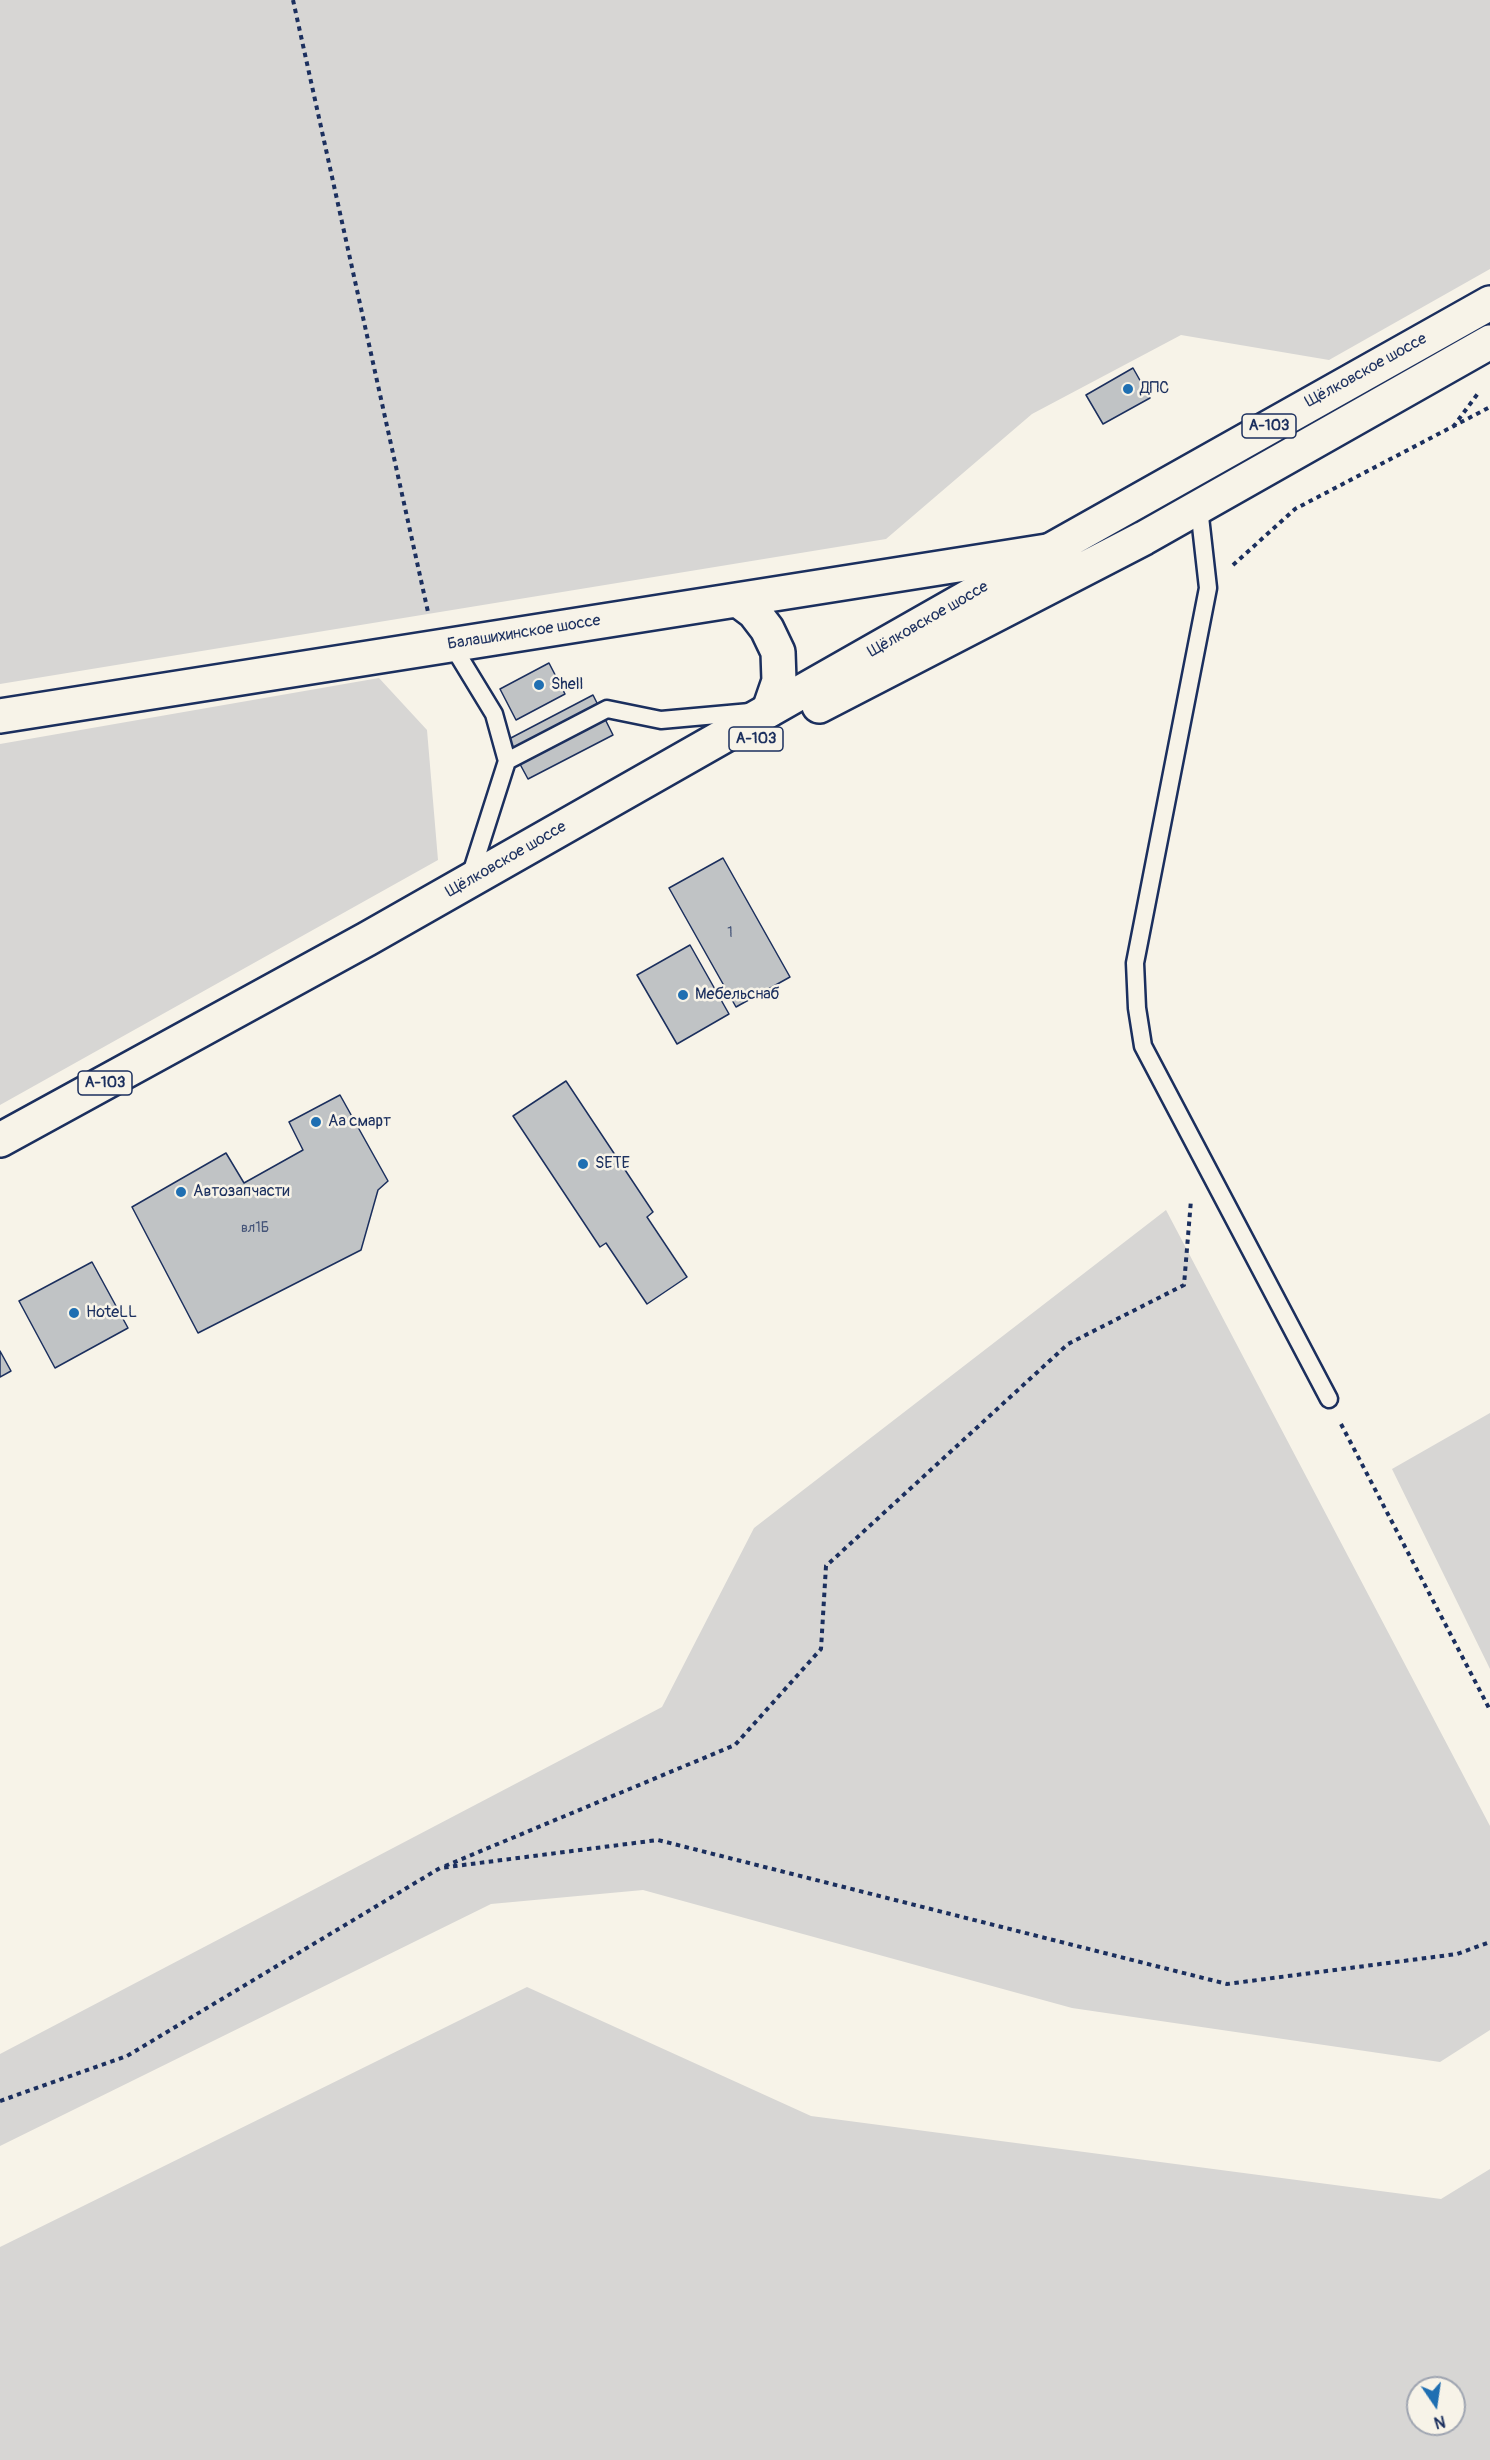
<!DOCTYPE html>
<html>
<head>
<meta charset="utf-8">
<style>
	body { margin:0 }
	#map { position:relative; width:1490px; height:2460px; overflow:hidden; background:#f7f3e8; font-family:Pangolin,sans-serif }
	canvas { display:block }
	.north { position:absolute; left:1406px; top:2376px; width:60px; height:60px; box-sizing:border-box; background:#f7f3e8; border:2px solid #9fa5b1; border-radius:50%; rotate:167deg; font-size:16px; font-weight:700; line-height:24px; text-align:center; color:#1b2f5e }
	.north::after { content:''; display:block; margin:auto; width:21px; height:27px; background:#1f6fb2; clip-path:polygon(50% 0,100% 100%,50% 72%,0 100%) }
</style>
</head>
<body>
<div id="map">
<canvas width="1490" height="2460"></canvas>
<div class="north">N</div>
</div>
<script>
const ctx = document.querySelector('canvas').getContext('2d');
ctx.lineJoin = 'round';
function fillPath(path, color) { ctx.fillStyle = color; ctx.fill(path, 'evenodd'); }
const poly = rows => new Path2D(rows.map(r => 'M' + r).join(''));
function trace(path, color, width, dash) { ctx.strokeStyle = color; ctx.lineWidth = width; ctx.lineCap = dash ? 'butt' : 'round'; ctx.setLineDash(dash || []); ctx.stroke(path); }
function write(font, color, halo, rows, align = 'center') {
  ctx.font = font + ' Pangolin,sans-serif'; ctx.lineWidth = 5; ctx.setLineDash([]); ctx.textBaseline = 'middle'; ctx.strokeStyle = halo; ctx.fillStyle = color; for (const [text, x, y, turn = 0] of rows) {
    ctx.save(); ctx.translate(x, y); ctx.rotate((+turn || 0) * Math.PI / 180); ctx.textAlign = isNaN(turn) ? turn : align; if (halo) ctx.strokeText(text, 0, 0); ctx.fillText(text, 0, 0); ctx.restore();
  }
}
const green = poly([
	[0,0,1490,0,1490,269,1329,360,1181,335,1032,414,886,539,0,684],
	[379,678,427,730,438,860,0,1105,0,744],
	[1166,1210,1490,1826,1490,2030,1440,2062,1072,2008,643,1890,491,1904,0,2146,0,2054,662,1707,754,1528],
	[1490,1413,1490,1669,1392,1469],
	[527,1987,811,2116,1441,2199,1490,2169,1490,2460,0,2460,0,2247],
	[1418,2388,1454,2388,1454,2424,1418,2424]
]);
const building = poly([
	[1133,368,1150,398,1103,424,1086,395,1133,368],
	[549,663,565,694,516,720,500,689,549,663],
	[593,695,613,735,528,779,507,740,593,695],
	[723,858,790,977,736,1007,669,888,723,858],
	[690,945,729,1014,677,1044,637,975,690,945],
	[566,1081,653,1212,647,1217,687,1277,647,1304,606,1243,600,1247,513,1116,566,1081],
	[340,1095,388,1181,378,1190,361,1250,198,1333,132,1207,226,1153,244,1183,303,1150,289,1122,340,1095],
	[92,1262,128,1328,55,1368,19,1301,92,1262],
	[0,1351,11,1371,0,1377,0,1351]
]);
const path = poly([
	[293,0,428,612],
	[1453,427,1479,392],
	[1233,565,1295,509,1490,407],
	[1341,1424,1490,1710],
	[445,1866,735,1745,821,1649,826,1566,1068,1344,1184,1285,1191,1200],
	[0,2101,127,2056,440,1868,658,1840,1227,1984,1457,1954,1490,1942]
]);
const service = poly([
	[1199,508,1208,588,1135,963,1137,1008,1143,1046,1329,1399],
	[452,645,494,714,507,761],
	[469,880,507,761,607,709,661,720,750,712]
]);
const secondary = poly([
	[738,600,754,612,767,629,778,652,779,681,769,710],
	[0,716,1047,551]
]);
const primary = poly([
	[819,706,1144,538,1490,342],
	[0,1140,367,939,1049,551,1490,303]
]);
const markers = [
	[1128,389,6,"#1f6fb2"],
	[539,685,6,"#1f6fb2"],
	[683,995,6,"#1f6fb2"],
	[316,1122,6,"#1f6fb2"],
	[583,1164,6,"#1f6fb2"],
	[181,1192,6,"#1f6fb2"],
	[74,1313,6,"#1f6fb2"]
];
const numberNames = [
	["1",730,933],
	["вл1Б",255,1228]
];
const shields = [
	[1269,426,54],
	[756,739,54],
	[105,1083,54]
];
const shieldNames = [
	["А-103",1269,426],
	["А-103",756,739],
	["А-103",105,1083]
];
const streetNames = [
	["Щёлковское шоссе",1366,371,-29],
	["Щёлковское шоссе",928,620,-30],
	["Балашихинское шоссе",524,633,-9],
	["Щёлковское шоссе",506,860,-30]
];
const poiNames = [
	["ДПС",1140,389],
	["Shell",551,685],
	["Мебельснаб",695,995],
	["Аа смарт",328,1122],
	["SETE",595,1164],
	["Автозапчасти",193,1192],
	["HoteLL",86,1313]
];
fillPath(green, '#d7d6d4');
fillPath(building, '#c0c3c5');
trace(building, '#1b2f5e', 1.5);
trace(service, '#1b2f5e', 21);
trace(secondary, '#1b2f5e', 38);
trace(primary, '#1b2f5e', 38);
trace(path, '#1b2f5e', 4, [4.5, 4.5]);
trace(service, '#f7f3e8', 16);
trace(secondary, '#f7f3e8', 33);
trace(primary, '#f7f3e8', 33);
for (const [x, y, r, color] of markers) { const dot = new Path2D(); dot.arc(x, y, r, 0, 2 * Math.PI); ctx.fillStyle = color; ctx.fill(dot); trace(dot, '#f7f3e8', 2); }
write('14px', '#445478', null, numberNames);
for (const [x, y, w] of shields) { const box = new Path2D(); box.roundRect(x - w / 2, y - 12, w, 24, 4.5); ctx.fillStyle = '#f7f3e8'; ctx.fill(box); trace(box, '#1b2f5e', 1.5); }
write('bold 15px', '#1b2f5e', null, shieldNames);
write('16px', '#1b2f5e', '#f7f3e8', streetNames);
write('16px', '#1b2f5e', '#f7f3e8', poiNames, 'left');
</script>
</body>
</html>
